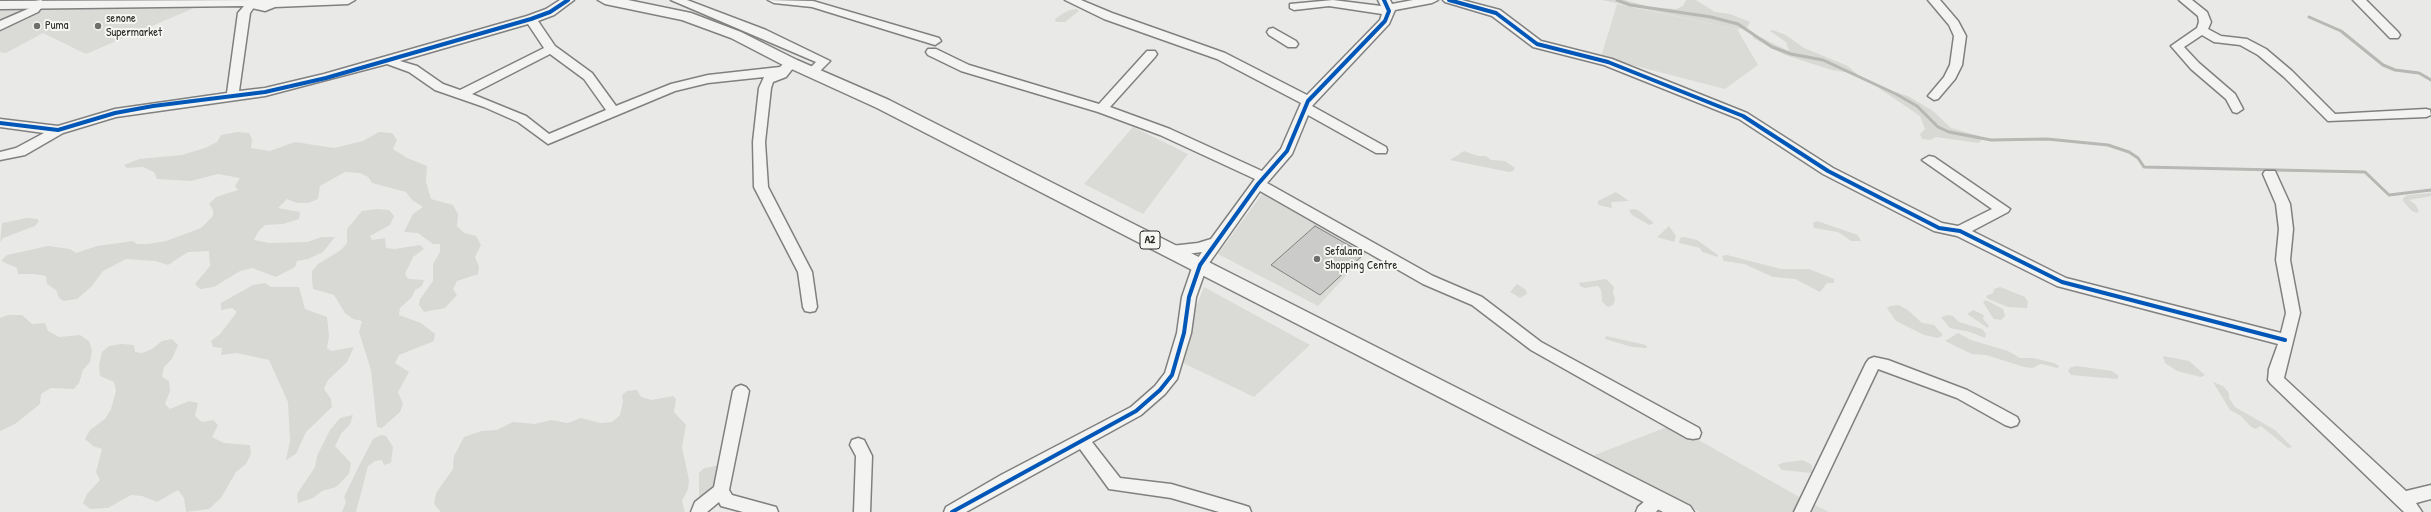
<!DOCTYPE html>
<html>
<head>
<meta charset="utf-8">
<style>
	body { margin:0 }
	canvas { display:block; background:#e9e9e7 }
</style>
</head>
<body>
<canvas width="2431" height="512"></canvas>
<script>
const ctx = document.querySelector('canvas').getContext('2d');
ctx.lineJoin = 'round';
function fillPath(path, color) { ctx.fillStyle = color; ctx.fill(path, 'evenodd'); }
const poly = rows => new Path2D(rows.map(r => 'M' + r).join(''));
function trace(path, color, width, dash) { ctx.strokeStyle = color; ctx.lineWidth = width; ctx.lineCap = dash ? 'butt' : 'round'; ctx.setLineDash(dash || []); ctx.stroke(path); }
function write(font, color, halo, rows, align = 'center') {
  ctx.font = font + ' "Patrick Hand",sans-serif'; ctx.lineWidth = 4; ctx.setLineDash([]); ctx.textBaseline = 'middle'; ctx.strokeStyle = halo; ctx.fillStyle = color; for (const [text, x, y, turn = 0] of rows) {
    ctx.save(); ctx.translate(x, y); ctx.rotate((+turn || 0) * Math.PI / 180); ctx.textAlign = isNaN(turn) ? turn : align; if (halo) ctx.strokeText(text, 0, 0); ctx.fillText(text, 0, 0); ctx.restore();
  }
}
const built = poly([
	[0,0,213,0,86,54,43,33,6,53,0,52],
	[1617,4,1737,29,1758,65,1725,89,1601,57],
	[1133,127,1188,154,1143,214,1084,184],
	[1265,190,1370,250,1318,306,1218,254],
	[1204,287,1310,345,1254,397,1181,362,1192,317],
	[1672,425,1803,499,1829,512,1700,512,1592,456]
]);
const green = poly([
	[1602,0,1625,0,1650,7,1676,9,1683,6,1686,0,1696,0,1715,12,1730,14,1750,22,1747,28,1737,29],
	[1077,9,1079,11,1065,22,1056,22,1055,19,1062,14,1070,10],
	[1773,30,1786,35,1804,48,1848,66,1857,74,1832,70,1785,55,1753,38,1753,36,1760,37,1789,51,1786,42,1770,31],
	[1877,87,1908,96,1933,111,1951,128,1980,136,1982,140,1978,143,1936,137,1930,140,1922,139,1920,134,1925,129,1920,116],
	[238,132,249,133,252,139,251,148,270,151,295,142,334,148,363,141,379,132,392,133,397,140,393,149,407,158,427,166,426,182,431,199,453,205,458,214,457,226,464,233,476,236,481,245,475,257,479,267,478,274,457,281,453,289,457,295,445,308,424,312,419,305,420,299,433,281,433,264,440,252,440,244,433,244,418,233,404,232,413,214,423,207,412,200,406,192,372,183,368,177,360,173,345,172,320,186,318,199,308,203,297,203,287,199,278,208,300,212,299,219,283,224,265,225,258,232,254,240,269,243,307,242,322,237,335,237,323,252,308,259,297,261,295,267,276,277,252,268,240,271,214,287,200,289,195,284,210,266,209,251,188,252,168,265,155,261,126,259,103,271,92,286,77,299,64,301,59,298,56,290,47,284,46,276,34,274,18,274,17,268,1,261,7,255,48,246,70,249,76,253,97,246,133,241,137,244,148,244,166,241,201,228,213,216,213,210,209,204,216,197,238,190,235,186,240,178,218,174,191,181,157,179,154,172,143,167,127,168,124,165,139,159,182,155,205,148,217,142,221,135],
	[1464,151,1478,156,1486,156,1491,160,1505,161,1515,168,1513,171,1509,172,1450,160],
	[1616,192,1629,201,1611,202,1612,208,1598,205,1598,201],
	[2431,193,2431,196,2409,200,2415,204,2419,211,2417,213,2412,211,2403,201,2403,198,2408,195],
	[377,209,389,210,394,216,390,225,370,236,372,240,385,238,386,248,395,249,420,245,424,249,413,257,405,274,408,279,424,280,422,286,415,290,412,297,400,308,399,315,421,323,435,334,434,341,399,355,395,363,409,372,398,392,403,404,400,412,382,428,377,427,371,370,359,332,362,321,353,319,345,313,334,295,313,289,312,279,312,271,318,264,341,250,347,243,347,229,362,211],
	[1634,209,1638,210,1654,223,1649,225,1632,215,1629,210],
	[27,218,37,219,39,221,35,226,3,238,0,242,2,223],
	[1817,221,1858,235,1861,241,1851,241,1838,232,1814,228,1813,223],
	[1669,226,1676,236,1674,242,1657,237],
	[1684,237,1697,240,1718,255,1718,257,1702,252,1700,248,1679,243,1680,238],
	[1727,255,1781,269,1809,269,1834,279,1834,283,1827,283,1820,292,1795,279,1773,277,1744,264,1724,261,1722,256],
	[1606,279,1614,287,1613,292,1615,300,1613,305,1608,307,1602,302,1601,290,1598,286,1585,288,1580,286,1579,283],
	[265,283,271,287,299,287,305,309,327,317,329,336,327,348,331,351,354,347,347,362,328,380,324,389,331,399,332,407,306,432,296,454,286,460,290,441,288,402,269,360,237,353,221,355,222,348,213,347,211,341,220,334,237,312,232,308,221,310,221,303,253,285],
	[1517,284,1526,290,1527,294,1520,298,1510,292],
	[2000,287,2025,297,2028,302,2027,308,2008,307,1988,299,1986,296,1993,293,1994,289],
	[1986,300,2003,309,2005,316,2001,320,1994,319,1991,315,1983,302],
	[1899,305,1909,311,1922,323,1934,325,1943,335,1938,338,1924,335,1896,321,1887,308,1890,306],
	[1973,310,1984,315,1983,319,1989,326,1988,328,1967,314],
	[8,315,22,315,32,324,45,323,48,331,59,337,80,335,89,341,92,351,90,362,83,370,79,383,74,389,51,388,41,394,40,404,15,424,0,431,0,318],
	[1948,315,1953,316,1959,322,1982,329,1986,334,1985,338,1970,332,1950,328,1941,317],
	[1958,333,1971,340,2008,351,2020,358,2033,358,2054,363,2059,366,2058,368,2041,364,2032,368,2024,367,1986,355,1972,354,1945,341],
	[1606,336,1646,345,1647,348,1632,347,1605,339],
	[172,339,178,345,172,359,164,367,162,377,169,381,170,391,165,404,170,409,189,401,198,403,195,416,202,422,213,420,218,425,212,437,224,443,250,445,251,454,246,464,236,472,221,498,209,509,186,512,184,498,178,490,157,502,142,496,131,495,108,508,90,509,83,503,87,494,100,480,96,472,102,449,93,446,85,439,90,430,105,419,111,409,116,391,114,382,100,376,99,365,102,352,109,346,121,344,134,345,135,352,142,353,152,349,162,341],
	[2163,356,2189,361,2205,375,2201,377,2177,371,2165,363],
	[2077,366,2112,371,2119,376,2117,379,2071,375,2068,371,2071,367],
	[2213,382,2223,386,2229,393,2229,398,2235,407,2275,430,2292,447,2288,448,2261,426,2255,429,2250,426,2241,416,2230,410],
	[637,390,641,397,652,400,673,396,676,399,674,412,686,425,682,447,689,480,688,489,682,501,685,512,441,512,434,504,436,493,453,469,454,456,464,437,481,431,497,430,513,422,535,424,551,420,568,423,581,418,601,423,612,422,620,415,623,402,622,395,627,391],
	[353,415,350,424,341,434,335,446,351,463,349,474,336,487,322,491,313,498,298,503,297,494,315,467,317,456,330,430,340,418],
	[381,435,386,436,393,447,391,463,384,465,382,460,375,461,368,466,356,512,342,512,346,502,344,497,358,468,373,439],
	[1803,460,1812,465,1812,473,1782,470,1778,465,1782,463],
	[722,465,721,482,707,495,699,496,699,473,704,468]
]);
const stream = poly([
	[1617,0,1630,5,1711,17,1738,24,1772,47,1791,54,1823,60,1896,94,1917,106,1938,127,1949,132,1991,140,2047,139,2108,145,2129,152,2138,158,2144,167,2365,172,2389,195,2431,190],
	[2309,17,2341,31,2383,65,2395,70,2419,73,2431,80]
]);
const building = poly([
	[1315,226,1364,254,1320,295,1271,265,1315,226]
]);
const minor = poly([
	[41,0,45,3,38,12,0,30,0,21,30,8,35,1,41,0],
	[249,0,257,3,250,13,239,91,265,88,324,74,527,16,546,9,560,0,574,0,554,15,538,21,555,46,592,73,616,106,671,84,708,75,780,67,787,60,795,60,797,63,786,77,773,82,771,88,765,142,768,187,812,272,817,307,815,311,810,312,805,311,803,307,798,272,754,187,753,142,759,88,764,77,708,83,675,91,548,144,518,122,484,107,435,90,409,72,387,64,265,96,116,117,63,133,25,155,0,160,0,152,16,148,44,133,0,127,0,119,58,126,115,109,227,93,238,13,249,0],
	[528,24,544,48,460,90,443,84,417,66,400,61,528,24],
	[550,54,584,79,606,110,549,134,526,116,472,94,550,54],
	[671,0,687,0,766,30,830,61,816,75,808,75,806,72,816,62,671,0],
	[768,0,813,1,939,38,941,41,935,45,812,7,774,3,768,0],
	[1065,0,1081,0,1112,13,1225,53,1307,95,1380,20,1382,14,1329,6,1294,10,1290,8,1290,4,1333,0,1381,6,1378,0,1390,0,1392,4,1413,0,1438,0,1432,3,1395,10,1389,24,1312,106,1386,147,1387,150,1386,153,1376,153,1308,115,1292,154,1267,183,1433,276,1482,297,1541,342,1699,428,1701,433,1699,438,1693,439,1687,438,1531,350,1472,305,1423,284,1260,191,1207,266,1196,297,1191,333,1177,379,1165,394,1141,415,1092,442,1120,478,1171,484,1243,505,1249,507,1251,512,1219,512,1171,498,1109,489,1080,449,966,512,944,512,946,507,1001,475,1131,407,1155,386,1165,373,1177,333,1182,297,1193,265,1202,252,1171,256,1166,255,1164,251,1166,247,1171,246,1198,243,1211,239,1255,179,1160,135,1098,112,961,71,928,55,926,52,928,49,936,49,969,65,1099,104,1147,51,1155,51,1157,54,1155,57,1110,107,1170,129,1262,171,1281,149,1301,103,1217,59,1104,19,1065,0],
	[1443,0,1462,0,1500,10,1541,41,1612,59,1747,113,1833,168,1942,223,1958,226,1992,209,1922,160,1929,156,1934,157,2010,209,2008,212,1972,231,2066,278,2281,333,2286,313,2276,260,2279,229,2276,204,2263,174,2265,171,2275,171,2290,204,2293,229,2290,260,2300,313,2284,378,2406,491,2431,485,2431,499,2416,503,2422,512,2404,512,2271,384,2268,380,2269,369,2278,344,2057,286,1957,236,1934,231,1823,174,1739,119,1604,65,1533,47,1492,16,1445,2,1443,0],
	[1928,0,1940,0,1958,21,1966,36,1962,65,1955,79,1938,99,1934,100,1928,96,1944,77,1950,65,1954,36,1949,25,1928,0],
	[2179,0,2192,0,2207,12,2211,22,2208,29,2221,36,2247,39,2266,49,2292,71,2335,114,2426,109,2430,110,2431,115,2426,117,2328,121,2284,77,2258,55,2240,45,2214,42,2202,35,2184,47,2199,63,2235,94,2243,109,2237,113,2233,112,2226,99,2191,69,2171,46,2197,28,2199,22,2198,16,2179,0],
	[2353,0,2366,0,2398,32,2400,35,2398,38,2390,38,2353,0],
	[1273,28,1296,41,1298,44,1296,47,1288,47,1269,35,1267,32,1269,29,1273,28],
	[1874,357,1888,360,1967,390,2017,417,2019,421,2017,425,2011,427,2005,425,1957,398,1878,369,1810,512,1794,512,1866,363,1869,359,1874,357],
	[741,385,746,387,749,391,729,490,732,495,776,507,778,512,743,512,721,506,719,502,707,512,691,512,695,502,714,487,733,391,736,387,741,385],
	[858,438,864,440,872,456,870,512,854,512,856,456,850,445,852,440,858,438],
	[1659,492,1665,494,1667,499,1656,512,1636,512,1638,507,1653,494,1659,492]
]);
const major = poly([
	[257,0,355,0,348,4,275,7,265,11,243,6,0,9,0,1,257,0],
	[598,0,628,0,691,13,741,32,797,60,889,100,1690,506,1694,512,1663,512,877,108,785,66,731,38,682,20,605,4,598,0]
]);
const cycleway = poly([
	[1449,0,1496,13,1537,44,1608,62,1743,116,1828,171,1939,228,1960,231,2062,282,2285,340],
	[0,123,58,130,115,113,153,106,265,92,326,78,531,19,550,12,568,0],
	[952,512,1136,411,1160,390,1172,375,1184,333,1189,297,1200,265,1258,184,1287,151,1308,101,1385,21,1389,11,1384,0]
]);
const markers = [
	[37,26,4,"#6e6e6d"],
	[98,26,4,"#6e6e6d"],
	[1317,259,4,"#6e6e6d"]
];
const shields = [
	[1150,240,20]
];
const shieldNames = [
	["A2",1150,240]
];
const poiNames = [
	["senone",106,19],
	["Supermarket",106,33],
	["Puma",45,26],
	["Sefalana",1325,252],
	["Shopping Centre",1325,266]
];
fillPath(built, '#dadad7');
fillPath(green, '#d8d8d5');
trace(stream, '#b7b7b4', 3);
fillPath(building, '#cbcbca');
trace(building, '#808080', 1);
trace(minor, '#808080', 3);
trace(major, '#808080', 3);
fillPath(minor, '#f3f3f1');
fillPath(major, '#f3f3f1');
trace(cycleway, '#0057b8', 4);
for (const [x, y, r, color] of markers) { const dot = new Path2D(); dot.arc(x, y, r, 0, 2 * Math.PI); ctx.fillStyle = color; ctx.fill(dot); trace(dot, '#f6f6f2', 1.5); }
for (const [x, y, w] of shields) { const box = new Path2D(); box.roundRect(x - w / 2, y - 9, w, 18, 3); ctx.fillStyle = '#f6f6f2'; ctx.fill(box); trace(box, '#2b2b2b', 1); }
write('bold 11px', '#2b2b2b', null, shieldNames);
write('12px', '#2b2b2b', '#f6f6f2', poiNames, 'left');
</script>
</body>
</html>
